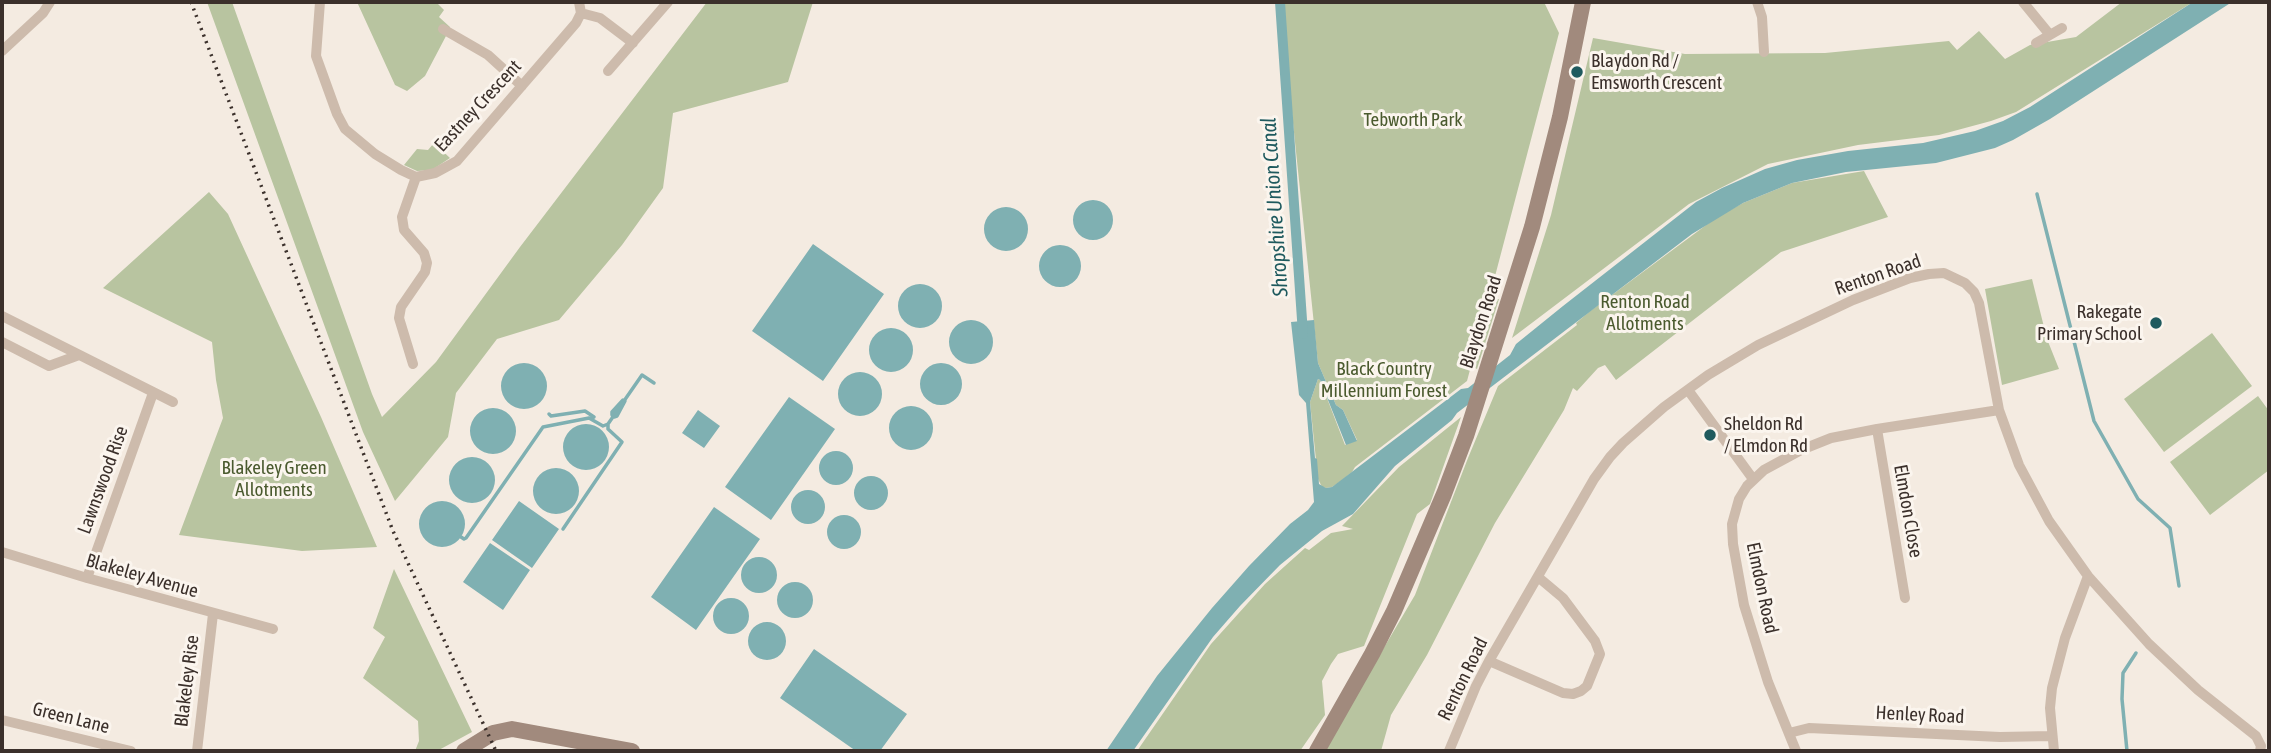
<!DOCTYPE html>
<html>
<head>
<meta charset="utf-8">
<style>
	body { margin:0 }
	#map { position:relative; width:2271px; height:753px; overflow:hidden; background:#f4ebe1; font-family:"Asap Condensed",sans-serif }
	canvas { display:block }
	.frame { position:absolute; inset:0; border:4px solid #3b302b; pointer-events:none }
</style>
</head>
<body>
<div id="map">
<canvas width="2271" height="753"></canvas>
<div class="frame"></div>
</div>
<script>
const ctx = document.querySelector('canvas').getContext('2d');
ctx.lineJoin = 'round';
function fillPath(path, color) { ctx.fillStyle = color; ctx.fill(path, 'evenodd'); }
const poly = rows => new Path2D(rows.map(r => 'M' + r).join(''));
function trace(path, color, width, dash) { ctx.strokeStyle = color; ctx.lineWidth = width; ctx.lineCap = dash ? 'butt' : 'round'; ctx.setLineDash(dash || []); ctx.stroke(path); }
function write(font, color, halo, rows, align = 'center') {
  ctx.font = font + ' "Asap Condensed",sans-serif'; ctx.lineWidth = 6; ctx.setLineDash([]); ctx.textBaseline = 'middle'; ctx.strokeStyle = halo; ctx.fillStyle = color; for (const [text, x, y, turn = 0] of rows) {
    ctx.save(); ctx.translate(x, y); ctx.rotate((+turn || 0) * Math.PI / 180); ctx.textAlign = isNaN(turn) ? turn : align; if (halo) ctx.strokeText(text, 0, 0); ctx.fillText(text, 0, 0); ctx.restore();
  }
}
const green = poly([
	[207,2,232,2,372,394,382,417,436,362,520,247,707,2,813,2,788,82,673,113,663,188,622,245,559,320,497,339,456,393,448,437,395,501,363,432],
	[357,2,436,2,444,10,439,17,450,27,446,36,425,76,407,91,395,85],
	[1284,2,1544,2,1559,33,1489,299,1499,299,1477,369,1471,366,1467,381,1355,467,1352,472,1341,481,1332,487,1326,488,1322,487,1318,479,1310,402,1318,379,1320,380,1345,445,1357,440,1343,410,1336,405,1318,363,1287,65],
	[2122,2,2193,2,2016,112,1991,121,1939,135,1858,145,1768,164,1689,204,1512,338,1551,215,1593,38,1685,54,1825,53,1949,41,1957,50,1979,31,2005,59,2030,45,2076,37],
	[434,143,450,158,432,170,417,171,404,165,417,149,428,150],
	[1864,171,1888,217,1781,252,1616,380,1605,365,1598,368,1577,391,1573,388,1564,410,1495,523,1427,655,1391,715,1381,751,1323,751,1415,595,1468,458,1498,386,1577,325,1576,323,1589,312,1717,217,1743,203,1792,183],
	[209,192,228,214,321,417,377,547,302,551,179,535,223,418,216,380,212,342,103,288],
	[2032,279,2047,339,2059,369,2002,385,1985,289],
	[2212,333,2252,386,2164,452,2124,399],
	[2258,396,2269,411,2269,470,2210,515,2170,462],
	[1461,417,1430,504,1417,514,1364,646,1338,654,1331,664,1322,681,1325,715,1300,751,1137,751,1211,644,1265,584,1305,548,1309,550,1331,533,1353,529,1342,526,1399,467],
	[394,569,472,732,437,751,415,751,419,741,418,721,363,678,385,637,373,628]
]);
const water = poly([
	[2193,2,2232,2,2050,119,2013,140,1995,148,1936,163,1846,172,1792,183,1743,203,1692,234,1457,413,1452,420,1395,466,1353,514,1322,531,1280,565,1240,606,1213,637,1133,751,1106,751,1157,676,1212,608,1249,566,1290,524,1308,510,1314,502,1306,403,1299,395,1291,322,1314,320,1318,363,1336,405,1343,410,1357,441,1346,445,1320,380,1318,379,1310,402,1315,458,1317,459,1319,484,1326,488,1332,487,1461,389,1468,388,1510,355,1516,344,1563,306,1696,202,1722,188,1765,169,1797,160,1848,151,1923,143,1975,131,2003,121,2030,107],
	'1073 220a20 20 0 1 1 40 0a20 20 0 1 1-40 0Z',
	'984 229a22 22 0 1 1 44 0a22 22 0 1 1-44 0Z',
	[813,244,884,294,823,381,752,331],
	'1039 266a21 21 0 1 1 42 0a21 21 0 1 1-42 0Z',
	'898 306a22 22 0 1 1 44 0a22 22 0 1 1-44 0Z',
	'949 342a22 22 0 1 1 44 0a22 22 0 1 1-44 0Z',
	'869 350a22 22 0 1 1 44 0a22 22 0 1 1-44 0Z',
	'920 384a21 21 0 1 1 42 0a21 21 0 1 1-42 0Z',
	'501 386a23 23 0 1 1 46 0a23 23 0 1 1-46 0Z',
	'838 394a22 22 0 1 1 44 0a22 22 0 1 1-44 0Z',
	[789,397,835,429,771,520,725,487],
	'889 428a22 22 0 1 1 44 0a22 22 0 1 1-44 0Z',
	'470 431a23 23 0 1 1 46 0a23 23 0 1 1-46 0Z',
	[698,410,720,426,704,448,682,433],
	'563 447a23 23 0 1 1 46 0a23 23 0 1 1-46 0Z',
	'819 468a17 17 0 1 1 34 0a17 17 0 1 1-34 0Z',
	'449 480a23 23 0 1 1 46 0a23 23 0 1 1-46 0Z',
	'533 491a23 23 0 1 1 46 0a23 23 0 1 1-46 0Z',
	'854 493a17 17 0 1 1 34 0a17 17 0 1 1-34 0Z',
	'791 507a17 17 0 1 1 34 0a17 17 0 1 1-34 0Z',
	[519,501,559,529,532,568,492,540],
	'419 524a23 23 0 1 1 46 0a23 23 0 1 1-46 0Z',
	[714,507,760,539,696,630,651,597],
	'827 532a17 17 0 1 1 34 0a17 17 0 1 1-34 0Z',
	[490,543,530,570,503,610,463,582],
	'741 575a18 18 0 1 1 36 0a18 18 0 1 1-36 0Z',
	'777 600a18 18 0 1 1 36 0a18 18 0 1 1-36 0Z',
	'713 616a18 18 0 1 1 36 0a18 18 0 1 1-36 0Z',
	'748 641a19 19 0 1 1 38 0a19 19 0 1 1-38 0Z',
	[814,649,907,714,880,751,856,751,780,698]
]);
const stream = poly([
	[2037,194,2094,421,2138,499,2170,528,2179,586],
	[549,414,551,416,585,411,594,417],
	[612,415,612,412,623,400],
	[614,417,617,416,625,401],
	[563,529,622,442,608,429,608,424,642,375,654,383],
	[461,537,464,539,466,538,543,427,589,418,603,426,608,424],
	[2127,751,2122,699,2123,673,2136,653]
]);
const canal = poly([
	[1280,2,1303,334]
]);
const street = poly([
	[320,2,316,56,337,114,345,129,375,154,401,170,416,177,435,173,457,161,576,23,581,13,579,2],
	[1757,2,1762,17,1764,52],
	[2023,2,2050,35],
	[581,13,600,18,633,43],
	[443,29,488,55,522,86],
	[2036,43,2062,28],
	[2,51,43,13,50,2],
	[608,71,668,2],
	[2,316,173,402],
	[2,342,49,366,79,355],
	[413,364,399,318,401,307,425,272,427,263,424,253,404,230,402,217,416,177],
	[1688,390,1753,479],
	[1877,429,1905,598],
	[2,552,87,578,273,629],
	[87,578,153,393],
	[1489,661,1563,693,1573,694,1581,691,1587,686,1600,654,1595,641,1563,598,1538,577],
	[2,720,131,751],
	[1789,733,1809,728,2000,737,2051,736],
	[197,751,213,614],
	[1449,751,1476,686,1489,661,1594,479,1610,457,1623,443,1664,407,1708,375,1758,345,1853,300,1910,278,1929,274,1944,273,1965,283,1974,292,1979,303,1999,410,2019,465,2049,521,2088,576,2149,644,2198,690,2256,736,2261,746,2260,751],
	[1796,751,1768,682,1744,605,1733,544,1732,524,1739,499,1747,486,1764,470,1801,450,1831,438,1877,429,1999,410],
	[2054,751,2050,708,2052,688,2065,638,2088,576]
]);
const secondary = poly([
	[464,751,493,733,512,729,632,751],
	[1317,751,1372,654,1394,611,1444,494,1466,436,1532,227,1560,117,1583,2]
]);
const rail = poly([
	[191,2,393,531,496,751]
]);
const markers = [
	[1577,72,7,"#1f5a5e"],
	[2156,323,7,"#1f5a5e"],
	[1710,435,7,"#1f5a5e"]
];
const poiNames = [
	["Blaydon Rd /",1591,61],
	["Emsworth Crescent",1591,83],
	["Rakegate",2142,312,"right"],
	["Primary School",2142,334,"right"],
	["Sheldon Rd",1724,424],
	["/ Elmdon Rd",1724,446]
];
const streetNames = [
	["Eastney Crescent",478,106,-47],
	["Renton Road",1878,275,-19],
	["Blaydon Road",1481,322,-72],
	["Lawnswood Rise",103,480,-70],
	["Elmdon Close",1908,511,80],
	["Blakeley Avenue",142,576,16],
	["Elmdon Road",1762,588,78],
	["Renton Road",1463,679,-64],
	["Blakeley Rise",187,681,-83],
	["Henley Road",1920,715,3],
	["Green Lane",71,718,14]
];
const parkNames = [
	["Tebworth Park",1413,120],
	["Renton Road",1645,302],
	["Allotments",1645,324],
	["Black Country",1384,369],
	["Millennium Forest",1384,391],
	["Blakeley Green",274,468],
	["Allotments",274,490]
];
const waterNames = [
	["Shropshire Union Canal",1275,207,-94]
];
fillPath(green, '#b8c4a0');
fillPath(water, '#7fb0b2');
trace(stream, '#7fb0b2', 3.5);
trace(canal, '#7fb0b2', 10);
trace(street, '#cdbbac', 10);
trace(secondary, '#a18a7d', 16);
trace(rail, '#3b302b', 3.5, [2, 5]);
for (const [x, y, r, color] of markers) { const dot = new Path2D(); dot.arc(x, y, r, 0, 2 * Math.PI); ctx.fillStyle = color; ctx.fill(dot); trace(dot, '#fbf5ee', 2.5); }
write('19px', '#3b302b', '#fbf5ee', poiNames, 'left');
write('19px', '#3b302b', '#fbf5ee', streetNames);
write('19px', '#4a5a2e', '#fbf5ee', parkNames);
write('italic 21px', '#1f5a5e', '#fbf5ee', waterNames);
</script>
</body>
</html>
